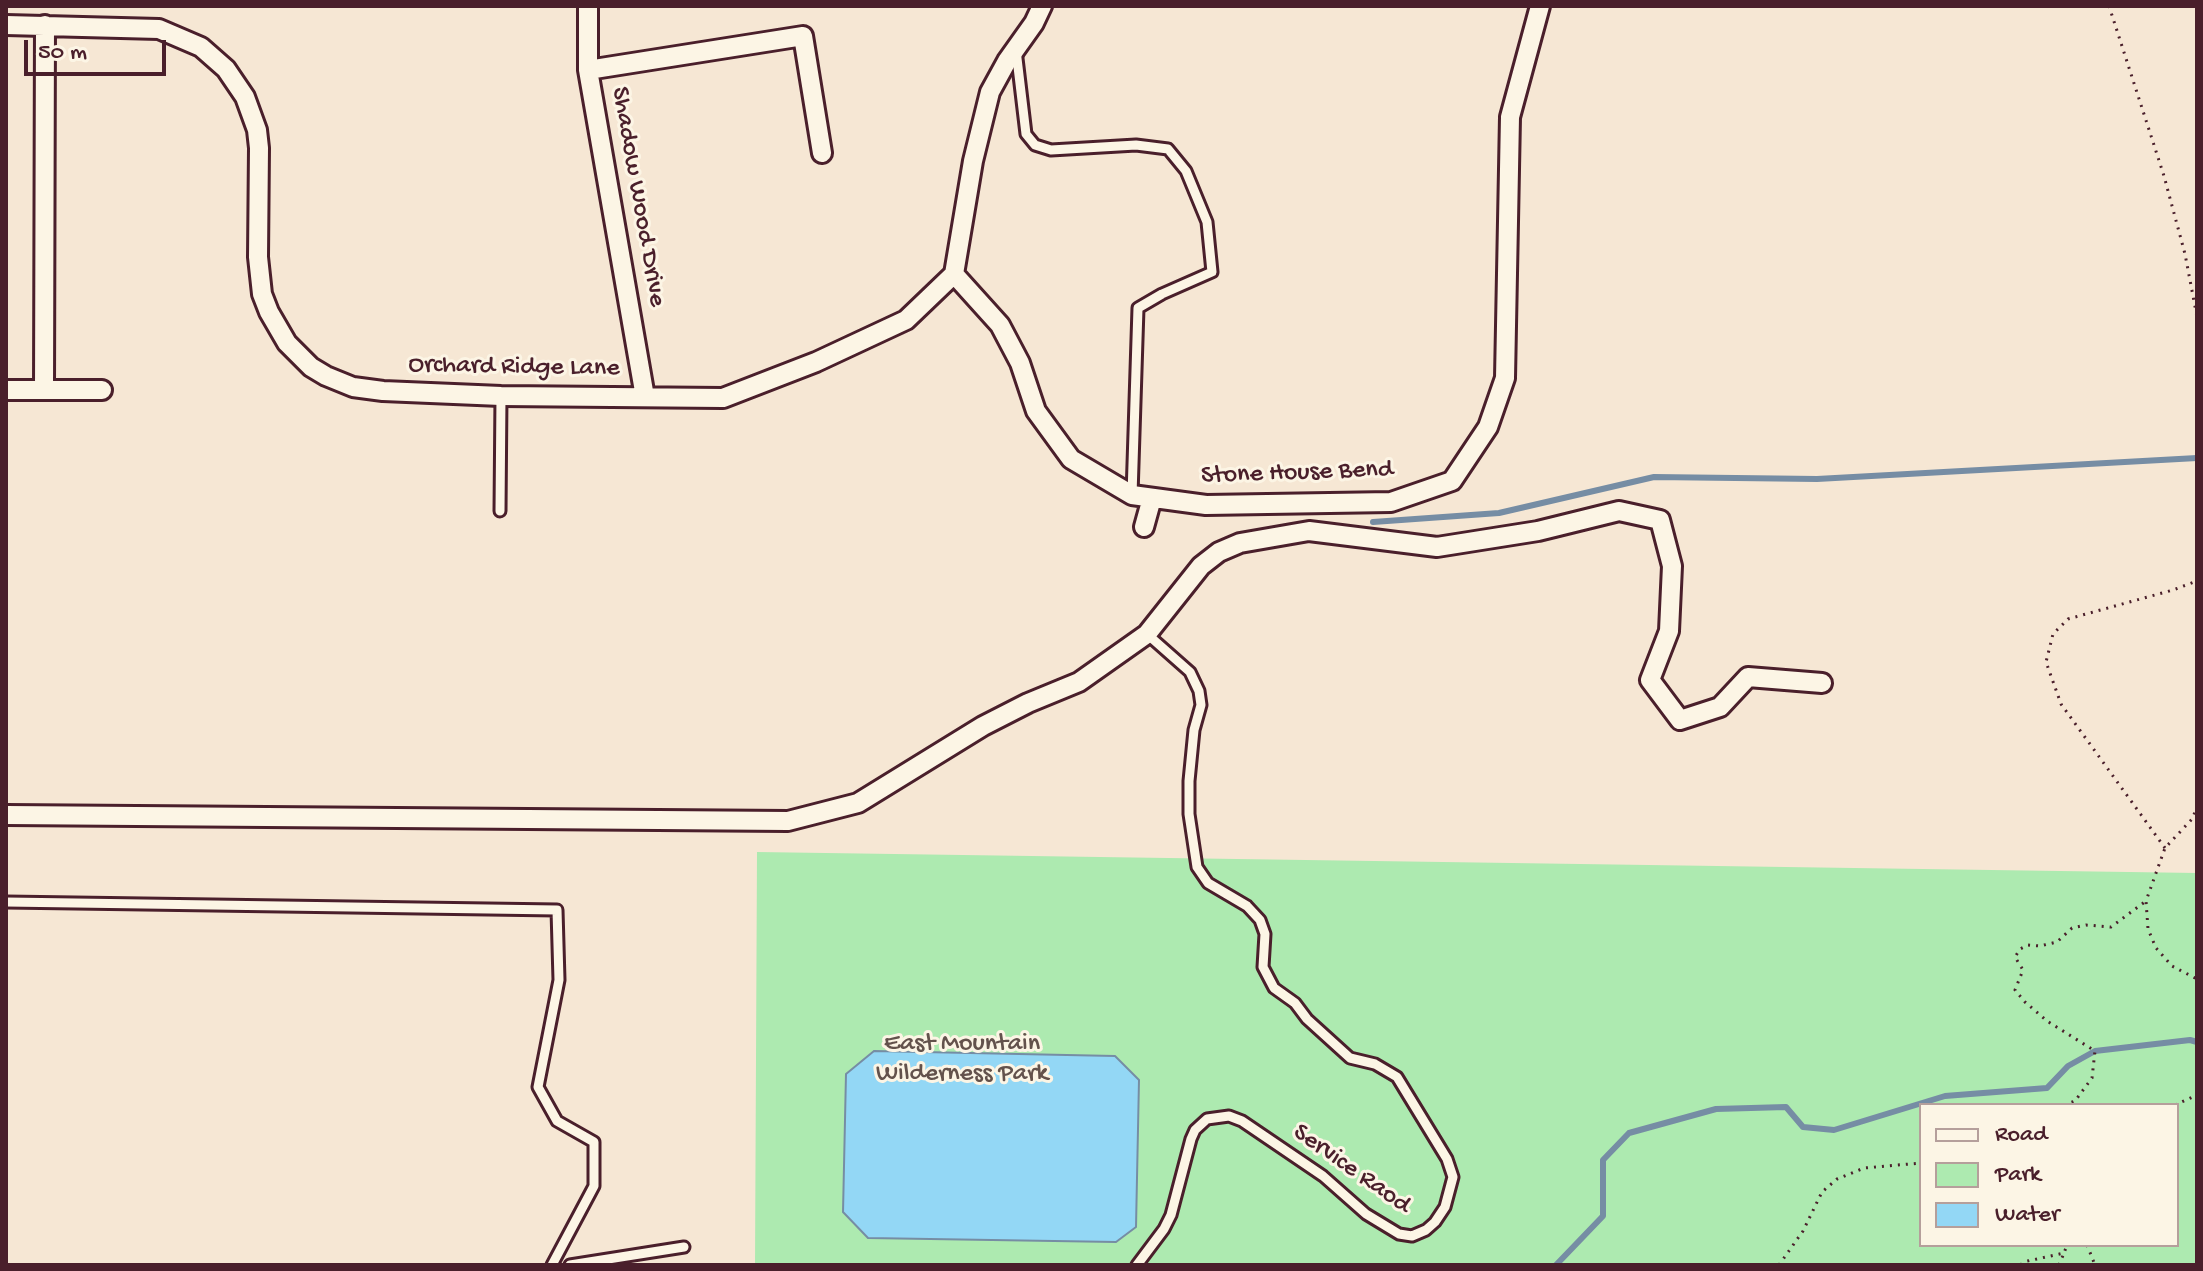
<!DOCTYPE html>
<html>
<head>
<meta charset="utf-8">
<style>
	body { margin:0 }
	#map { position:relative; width:2203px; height:1271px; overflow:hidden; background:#f6e7d4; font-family:"Gochi Hand",sans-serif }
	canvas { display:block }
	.frame { position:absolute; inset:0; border:8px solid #4a1f2b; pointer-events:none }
	.legend { position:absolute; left:1919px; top:1103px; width:260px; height:144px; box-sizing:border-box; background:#fcf5e5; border:2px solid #b59f9b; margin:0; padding:10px 14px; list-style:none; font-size:24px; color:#4a1f2b }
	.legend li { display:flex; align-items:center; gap:16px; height:40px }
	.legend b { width:40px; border:2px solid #b59f9b }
	.scale { position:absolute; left:24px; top:40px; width:142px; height:36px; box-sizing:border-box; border:4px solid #4a1f2b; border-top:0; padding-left:10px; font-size:24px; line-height:28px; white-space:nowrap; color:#4a1f2b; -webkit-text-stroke:6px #fcf5e5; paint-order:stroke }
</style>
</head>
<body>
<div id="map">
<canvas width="2203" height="1271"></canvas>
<div class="frame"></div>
<ul class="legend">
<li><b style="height:10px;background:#fcf5e5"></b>Road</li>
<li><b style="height:22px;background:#adeab0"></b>Park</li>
<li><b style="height:22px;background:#93d7f5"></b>Water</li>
</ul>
<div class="scale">50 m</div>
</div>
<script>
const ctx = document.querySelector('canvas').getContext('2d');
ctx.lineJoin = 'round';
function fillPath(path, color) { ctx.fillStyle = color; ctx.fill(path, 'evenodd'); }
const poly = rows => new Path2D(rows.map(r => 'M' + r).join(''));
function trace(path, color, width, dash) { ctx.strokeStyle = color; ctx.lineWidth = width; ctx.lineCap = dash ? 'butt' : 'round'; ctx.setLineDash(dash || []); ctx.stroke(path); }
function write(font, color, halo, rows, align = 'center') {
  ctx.font = font + ' "Gochi Hand",sans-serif'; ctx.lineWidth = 6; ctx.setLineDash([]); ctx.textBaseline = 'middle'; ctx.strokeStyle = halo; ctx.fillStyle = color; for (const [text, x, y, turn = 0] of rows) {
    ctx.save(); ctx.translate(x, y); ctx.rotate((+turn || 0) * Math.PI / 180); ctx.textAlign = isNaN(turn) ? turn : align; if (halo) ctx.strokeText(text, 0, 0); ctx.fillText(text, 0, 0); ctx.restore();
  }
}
const green = poly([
	[757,852,2197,873,2197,1265,755,1265],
	[1921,1105,2177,1105,2177,1245,1921,1245]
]);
const water = poly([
	[874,1051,1115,1056,1139,1080,1136,1227,1116,1242,868,1238,843,1212,846,1074,874,1051]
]);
const stream = poly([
	[1373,522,1499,513,1654,477,1817,479,2197,458],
	[1556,1265,1603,1216,1603,1160,1629,1133,1716,1109,1786,1107,1803,1127,1834,1130,1945,1096,2047,1088,2068,1066,2095,1051,2190,1040,2197,1042]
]);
const path = poly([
	[2109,6,2164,176,2185,254,2197,317],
	[2197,805,2193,818,2165,848,2146,901,2148,929,2156,948,2172,966,2197,979],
	[2165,848,2061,704,2046,662,2053,634,2068,619,2173,590,2197,581],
	[2064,1105,2075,1101,2092,1078,2095,1051,2047,1021,2025,1002,2015,990,2023,970,2015,957,2020,949,2028,945,2040,946,2057,942,2072,928,2086,925,2111,927,2146,901],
	[2175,1105,2197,1095],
	[2087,1245,2095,1265],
	[1779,1265,1803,1231,1822,1192,1837,1179,1864,1168,1921,1163],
	[2021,1265,2023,1262,2064,1253,2067,1245],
	[2059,1265,2064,1253],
	[2190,1265,2197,1263]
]);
const service = poly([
	[1016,50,1026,134,1035,145,1051,150,1136,145,1168,149,1186,171,1207,222,1212,272,1162,294,1138,308,1132,495],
	[500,511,501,396],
	[6,902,557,910,559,980,538,1087,557,1121,594,1142,594,1186,552,1265],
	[570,1265,684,1247],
	[1137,1265,1164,1229,1171,1215,1191,1139,1195,1130,1207,1119,1229,1116,1242,1121,1323,1176,1366,1214,1399,1234,1412,1236,1426,1230,1435,1222,1445,1207,1453,1177,1447,1159,1397,1077,1375,1064,1350,1058,1307,1019,1295,1003,1274,988,1263,967,1265,934,1260,920,1247,906,1208,883,1197,867,1189,814,1189,781,1194,730,1201,705,1199,691,1190,672,1147,634]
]);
const minor = poly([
	[588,6,588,70,645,397],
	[6,25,159,29,201,47,226,69,245,97,257,130,259,148,258,257,262,294,269,312,287,343,311,367,326,376,353,387,383,391,501,396,723,398,816,362,906,320,954,274,973,161,990,92,1007,61,1034,23,1042,6],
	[588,70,803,36,822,153],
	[954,274,1000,325,1020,363,1036,411,1071,459,1132,495,1206,505,1391,502,1452,481,1488,427,1505,378,1510,117,1540,6],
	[6,390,102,390],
	[44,390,45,25],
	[1144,527,1152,498],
	[6,815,788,821,858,803,983,726,1028,703,1079,682,1147,634,1201,566,1219,552,1240,543,1309,531,1437,547,1538,531,1619,511,1660,520,1672,566,1669,631,1650,680,1680,720,1720,707,1748,677,1822,683]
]);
const streetNames = [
	["Shadow Wood Drive",637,197,80],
	["Orchard Ridge Lane",514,368,1],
	["Stone House Bend",1297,474,-2],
	["Service Raod",1351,1170,35]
];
const parkNames = [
	["East Mountain",962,1045],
	["Wilderness Park",962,1075]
];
fillPath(green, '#adeab0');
fillPath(water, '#93d7f5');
trace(water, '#768da4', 2);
trace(stream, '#768da4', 6);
trace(service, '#4a1f2b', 15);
trace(minor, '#4a1f2b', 24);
trace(path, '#4a1f2b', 3, [2, 6]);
trace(service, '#fcf5e5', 9);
trace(minor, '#fcf5e5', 18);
write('26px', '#4a1f2b', '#fcf5e5', streetNames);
write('26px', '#63524c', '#fcf5e5', parkNames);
</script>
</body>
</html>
